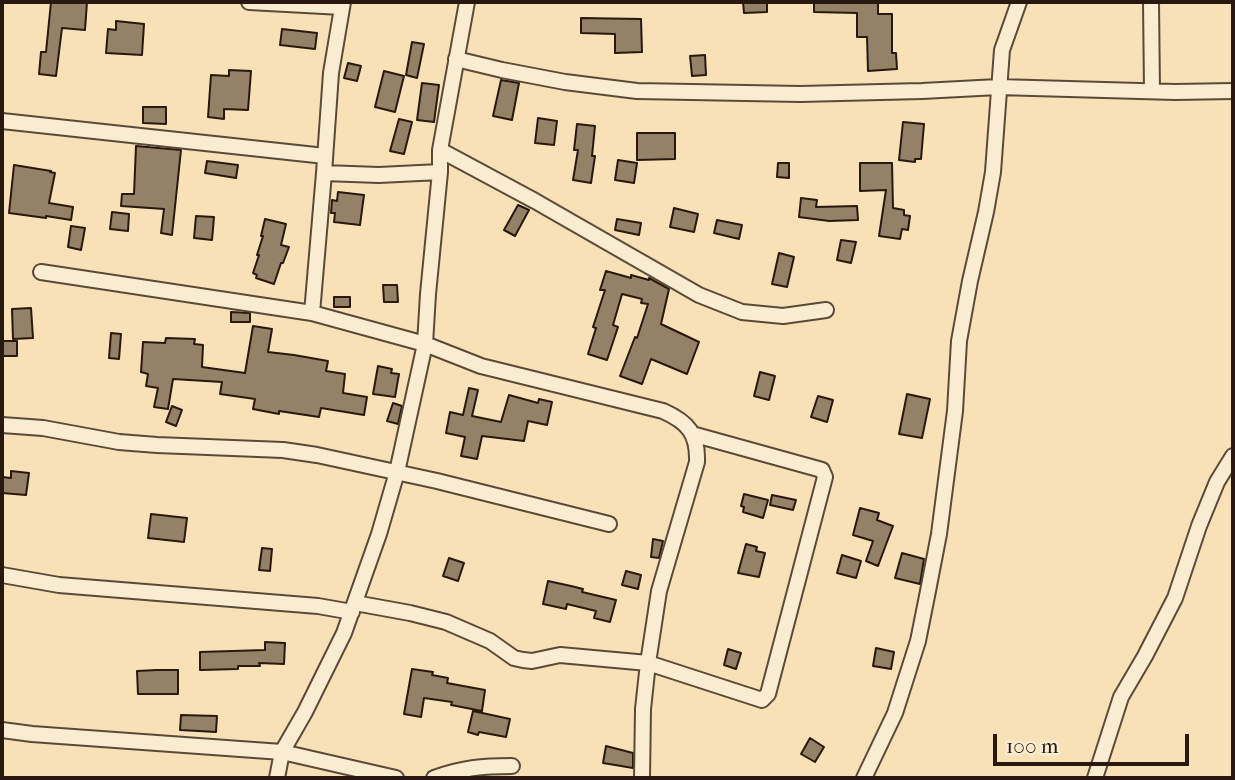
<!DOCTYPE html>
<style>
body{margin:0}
#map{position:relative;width:1235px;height:780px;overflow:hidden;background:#f8e1b7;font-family:"IM FELL French Canon",serif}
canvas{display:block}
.frame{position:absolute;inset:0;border:4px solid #28180f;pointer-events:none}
.scale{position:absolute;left:993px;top:734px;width:196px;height:32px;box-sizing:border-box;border:4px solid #28180f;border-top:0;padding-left:9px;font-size:21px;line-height:24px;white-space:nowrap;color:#28180f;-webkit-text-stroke:5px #faecd0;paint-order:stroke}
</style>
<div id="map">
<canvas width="1235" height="780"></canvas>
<div class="frame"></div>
<div class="scale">100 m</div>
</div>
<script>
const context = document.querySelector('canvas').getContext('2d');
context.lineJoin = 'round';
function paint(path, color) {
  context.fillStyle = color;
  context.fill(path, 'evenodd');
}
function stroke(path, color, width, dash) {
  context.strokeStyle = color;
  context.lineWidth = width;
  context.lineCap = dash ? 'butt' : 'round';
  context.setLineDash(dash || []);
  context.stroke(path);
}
const building = new Path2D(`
 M51 2H87L85 30 62 28 56 76 39 74 41 52H46Z
 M743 2H767V12L744 13Z
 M814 2H878V14H892V53H896L897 69 868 71 867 37H857V13L814 12Z
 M581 18 641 19 642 52 615 53V34L581 33Z
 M116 21 144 24 142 55 106 53 108 29 116 30Z
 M282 29 317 33 315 49 280 45Z
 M412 42 424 44 417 78 406 75Z
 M705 55 706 75 692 76 690 56Z
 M348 63 361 66 357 81 344 78Z
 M229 70 251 71 248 110 224 109V119L208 117 211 75 229 76Z
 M384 71 404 76 395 112 375 107Z
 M501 80 519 83 512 120 493 116Z
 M422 83 439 85 434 122 417 120Z
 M143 107H166V124L143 123Z
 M538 118 557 121 554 145 535 143Z
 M399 119 412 122 404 154 390 151Z
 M903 122 924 124 921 159H915V162L899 160Z
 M577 124 595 126 592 156H595L591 183 573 180 578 150H574Z
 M637 133H675V159L637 160Z
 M136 146 181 150 172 235 161 233 164 209 121 206 122 194H134Z
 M618 160 637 163 634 183 615 180Z
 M207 161 238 165 236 178 205 173Z
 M778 163H789V178L777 177Z
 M860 163H892L893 208 904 210V215L910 216 908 230 902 229 900 239 879 236 886 190 860 191Z
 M14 165 51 171 50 172 55 173 49 203 73 207 71 220 46 216V218L9 213Z
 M338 192 364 195 360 225 334 222 335 213H331L332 200 337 201Z
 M801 198 817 200 816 207 857 206 858 220 829 221 799 217Z
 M518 205 529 210 515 236 504 230Z
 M674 208 698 214 694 232 670 227Z
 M112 212 129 214 128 231 110 229Z
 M196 216 214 217 212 240 194 238Z
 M265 219 286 224 281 245 289 247 283 263H281L274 284 256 278 257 275 253 273 259 255H257L263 236H261Z
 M617 219 641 223 639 235 615 230Z
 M717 220 742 225 739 239 714 233Z
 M71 226 85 228 81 250 68 247Z
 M841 240 856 242 851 263 837 260Z
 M779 253 794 257 787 287 772 284Z
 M606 271 631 278V275L649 280V278L669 289 661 324 699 342 687 374 651 359 642 384 620 376 635 337 637 338 648 304 641 303 642 299 622 294 613 325 618 327 607 360 588 354 596 328 593 327 605 290H600Z
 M383 285H397L398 302H384Z
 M334 297H350V307H334Z
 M31 308 33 338 13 339 12 309Z
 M231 312 250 313V322H231Z
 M253 326 272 329 268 352 294 355 328 361 326 371 345 374 343 393 367 397 364 415 321 408 319 417 279 411V414L253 409 255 399 220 394 222 382 173 379 168 409 154 407 158 388 146 386 148 374 141 372 143 342 165 343 166 338 195 339 194 344 203 345 202 367 245 373Z
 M111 333 121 334 119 359 109 358Z
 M2 341H17V356H2Z
 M378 366 392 369 391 373 399 374 395 397 373 394Z
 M760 372 775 376 769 400 754 396Z
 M469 388 478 390 472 416 501 422 509 395 538 403 539 399 552 402 547 425 528 421 524 441 482 436 477 459 461 456 465 437 446 433 450 412 463 415Z
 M907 394 930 399 922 438 899 434Z
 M818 396 833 400 827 422 811 417Z
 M393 403 402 406 398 424 387 421Z
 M172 406 182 410 176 426 166 422Z
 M11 471 29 473 26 495 2 493V477L11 478Z
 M744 494 768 500 763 518 743 512 744 507 741 506Z
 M772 495 796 500 793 510 770 505Z
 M860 508 879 513 877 520 893 526 878 566 866 561 873 541 853 535Z
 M151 514 187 518 184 542 148 538Z
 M653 539 663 541 659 558 651 557Z
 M746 544 757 547 756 551 765 553 759 577 738 573Z
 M262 548 272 549 270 571 259 570Z
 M902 553 924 559 920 584 895 578Z
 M842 555 861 561 856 578 837 573Z
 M449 558 464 563 458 581 443 576Z
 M626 571 641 575 638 589 622 585Z
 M548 581 571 586 583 589 582 592 616 600 610 622 594 618 596 611 567 604 566 609 543 604Z
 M265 642 285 643 284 664 259 663 260 666H238V669L200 670V652L265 650Z
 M876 648 894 652 891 669 873 666Z
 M728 649 741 653 736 669 724 665Z
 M412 669 433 672 432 675 448 678 447 683 485 690 482 711 451 705 452 702 424 698 421 717 404 714Z
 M156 670H178V694H138L137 671Z
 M473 711 510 719 506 737 479 732 478 735 468 732Z
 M181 715 217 716 216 732 180 730Z
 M810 738 824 747 815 762 801 754Z
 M606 746 633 753V768L603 763Z`);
const minor = new Path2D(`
 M249 2 342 7
 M343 2 331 73 324 173 379 175 440 172
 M1151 2 1152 91
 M456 59 502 70 565 82 637 91 800 94 922 91 998 87 1175 92 1233 91
 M2 121 325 156
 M440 150 535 201 699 295 742 312 783 316 826 310
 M41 272 312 313 324 173
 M312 313 425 344 481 366 663 411C688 422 698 434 697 462L659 591 648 663 643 709 642 778
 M2 425 43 428 119 442 157 445 283 450 317 455 437 481 609 524
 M2 575 59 585 318 606 352 612
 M355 603 410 613 446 622 490 641 514 658 523 660 532 661 560 655 648 663 762 700 768 694 825 477 822 470 692 434
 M2 730 32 734 282 752 396 778
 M277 778 282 752 305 712 344 633 379 534 397 472 425 344 428 294 440 172V150L467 2
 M434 778C462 768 482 766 512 766
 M864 778 895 713 918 641 928 591 939 534 955 411 959 341 970 281 986 212 993 172 1002 50 1019 2
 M1095 778 1121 697 1145 656 1175 598 1199 526 1217 482 1233 456`);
paint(building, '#948166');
stroke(building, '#28180f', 2);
stroke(minor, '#5c4a39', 18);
stroke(minor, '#faecd0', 14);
</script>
